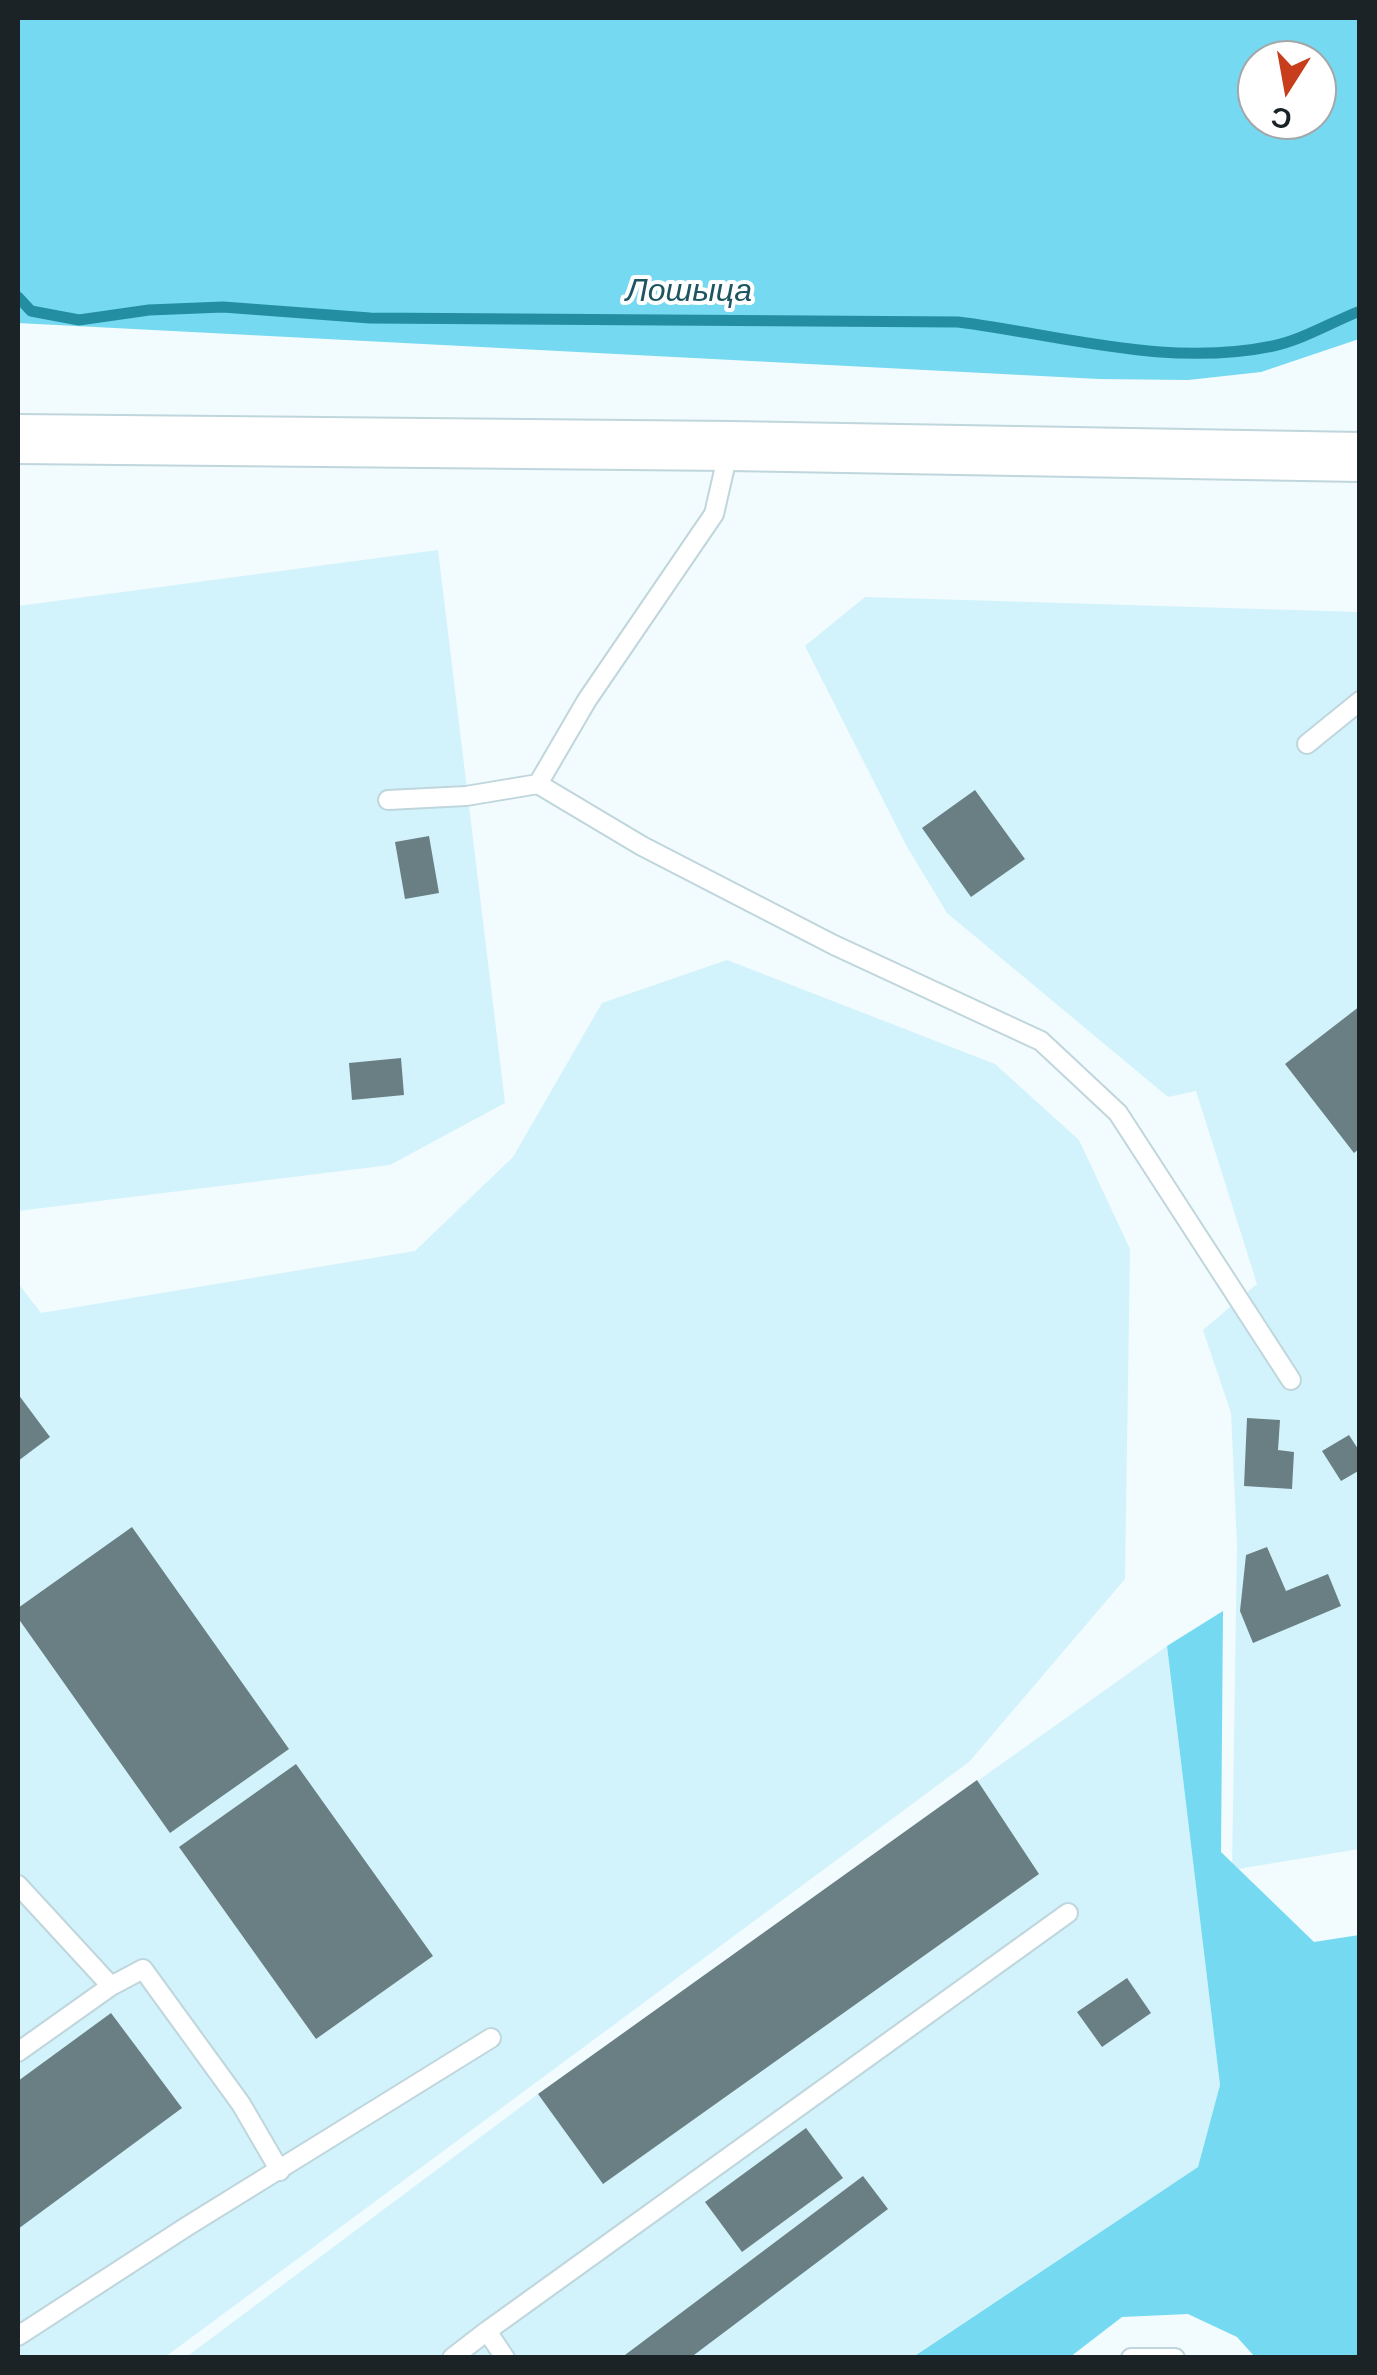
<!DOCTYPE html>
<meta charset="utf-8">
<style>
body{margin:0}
#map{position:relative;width:1377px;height:2375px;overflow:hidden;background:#f2fbfd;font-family:"DM Sans",sans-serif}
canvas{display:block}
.frame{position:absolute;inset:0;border:20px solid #1b2326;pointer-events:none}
.north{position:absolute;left:1237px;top:40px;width:100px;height:100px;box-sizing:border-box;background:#fff;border:2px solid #a4a7a8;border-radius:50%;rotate:191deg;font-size:28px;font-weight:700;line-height:40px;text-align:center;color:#1b2326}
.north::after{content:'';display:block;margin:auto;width:35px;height:45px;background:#c83e1c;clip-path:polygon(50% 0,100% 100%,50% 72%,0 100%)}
</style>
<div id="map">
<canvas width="1377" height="2375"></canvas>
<div class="frame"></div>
<div class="north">С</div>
</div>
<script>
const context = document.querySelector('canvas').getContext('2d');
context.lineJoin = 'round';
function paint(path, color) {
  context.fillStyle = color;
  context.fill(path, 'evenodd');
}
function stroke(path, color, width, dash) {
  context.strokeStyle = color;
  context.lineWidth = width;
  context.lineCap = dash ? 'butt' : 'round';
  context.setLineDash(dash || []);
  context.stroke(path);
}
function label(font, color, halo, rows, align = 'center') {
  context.font = font + ' "DM Sans",sans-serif';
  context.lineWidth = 8;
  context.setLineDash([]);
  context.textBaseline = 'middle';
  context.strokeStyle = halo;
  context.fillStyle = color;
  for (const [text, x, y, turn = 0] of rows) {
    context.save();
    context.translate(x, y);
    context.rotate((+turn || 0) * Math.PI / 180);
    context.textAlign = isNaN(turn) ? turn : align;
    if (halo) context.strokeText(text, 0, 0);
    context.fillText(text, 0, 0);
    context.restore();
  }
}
const built = new Path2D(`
 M438 550 505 1103 390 1165 18 1211V606Z
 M865 597 1359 612V1849L1232 1870 1237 1545 1231 1413 1203 1330 1257 1284 1196 1091 1168 1097 947 913 906 845 805 646Z
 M727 960 995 1064 1079 1140 1130 1249 1125 1579 969 1762 165 2357H18V1283L41 1313 415 1251 513 1157 602 1003Z
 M1167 1646 1220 2085 1198 2167 912 2357 185 2358 538 2094Z`);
const green = new Path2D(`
 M18 18H1359V339L1261 372 1188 380 1099 379 18 323ZM1257 60H1317V120H1257Z
 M1223 1611 1221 1852 1314 1942 1359 1935V2357H1255L1237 2337 1188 2314 1122 2317 1070 2357H913L1198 2167 1220 2085 1167 1646Z`);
const stream = new Path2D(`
 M18 297 31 311 79 320 149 310 223 307 370 318 958 322C1062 335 1167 368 1273 346 1302 340 1332 322 1360 311`);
const building = new Path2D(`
 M975 790 1025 859 971 897 922 828Z
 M429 836 439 893 405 899 395 842Z
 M1360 1006V1148L1354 1153 1285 1064Z
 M401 1058 404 1095 352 1100 349 1063Z
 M18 1394 50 1437 18 1461Z
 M1247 1418 1280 1420 1278 1450 1294 1452 1292 1489 1244 1486Z
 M1349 1435 1360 1452V1470L1341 1481 1322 1451Z
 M132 1527 289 1749 170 1833 18 1618V1608Z
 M1267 1547 1286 1591 1328 1574 1341 1606 1253 1643 1240 1611 1246 1555Z
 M296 1764 433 1956 316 2039 179 1847Z
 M977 1780 1039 1874 603 2184 538 2094Z
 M1127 1978 1151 2013 1102 2047 1077 2012Z
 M111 2013 182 2108 18 2229V2081Z
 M806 2128 843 2178 742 2252 705 2202Z
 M863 2176 888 2209 690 2358H621Z`);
const service = new Path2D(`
 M1307 744 1360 701
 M538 784 642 846 834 945 1041 1041 1118 1113 1291 1380
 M388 800 466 796 538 784 587 700 714 514 729 449
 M18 1885 111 1986 143 1969 241 2104 280 2171
 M18 2052 111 1986
 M18 2336 186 2227 491 2038
 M452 2358 487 2331
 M505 2358 487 2331 1068 1913
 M1131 2358H1175`);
const secondary = new Path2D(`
 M18 439 730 446 1360 457`);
const waterNames = [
 ["Лошыца",689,293]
];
paint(built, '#d3f3fc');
paint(green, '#74d9f1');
stroke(stream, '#238da1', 11);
paint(building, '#6a7f84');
stroke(service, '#bfd6dc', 22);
stroke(secondary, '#bfd6dc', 52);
stroke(service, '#fff', 18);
stroke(secondary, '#fff', 48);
label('italic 32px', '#1d5561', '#fff', waterNames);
</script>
